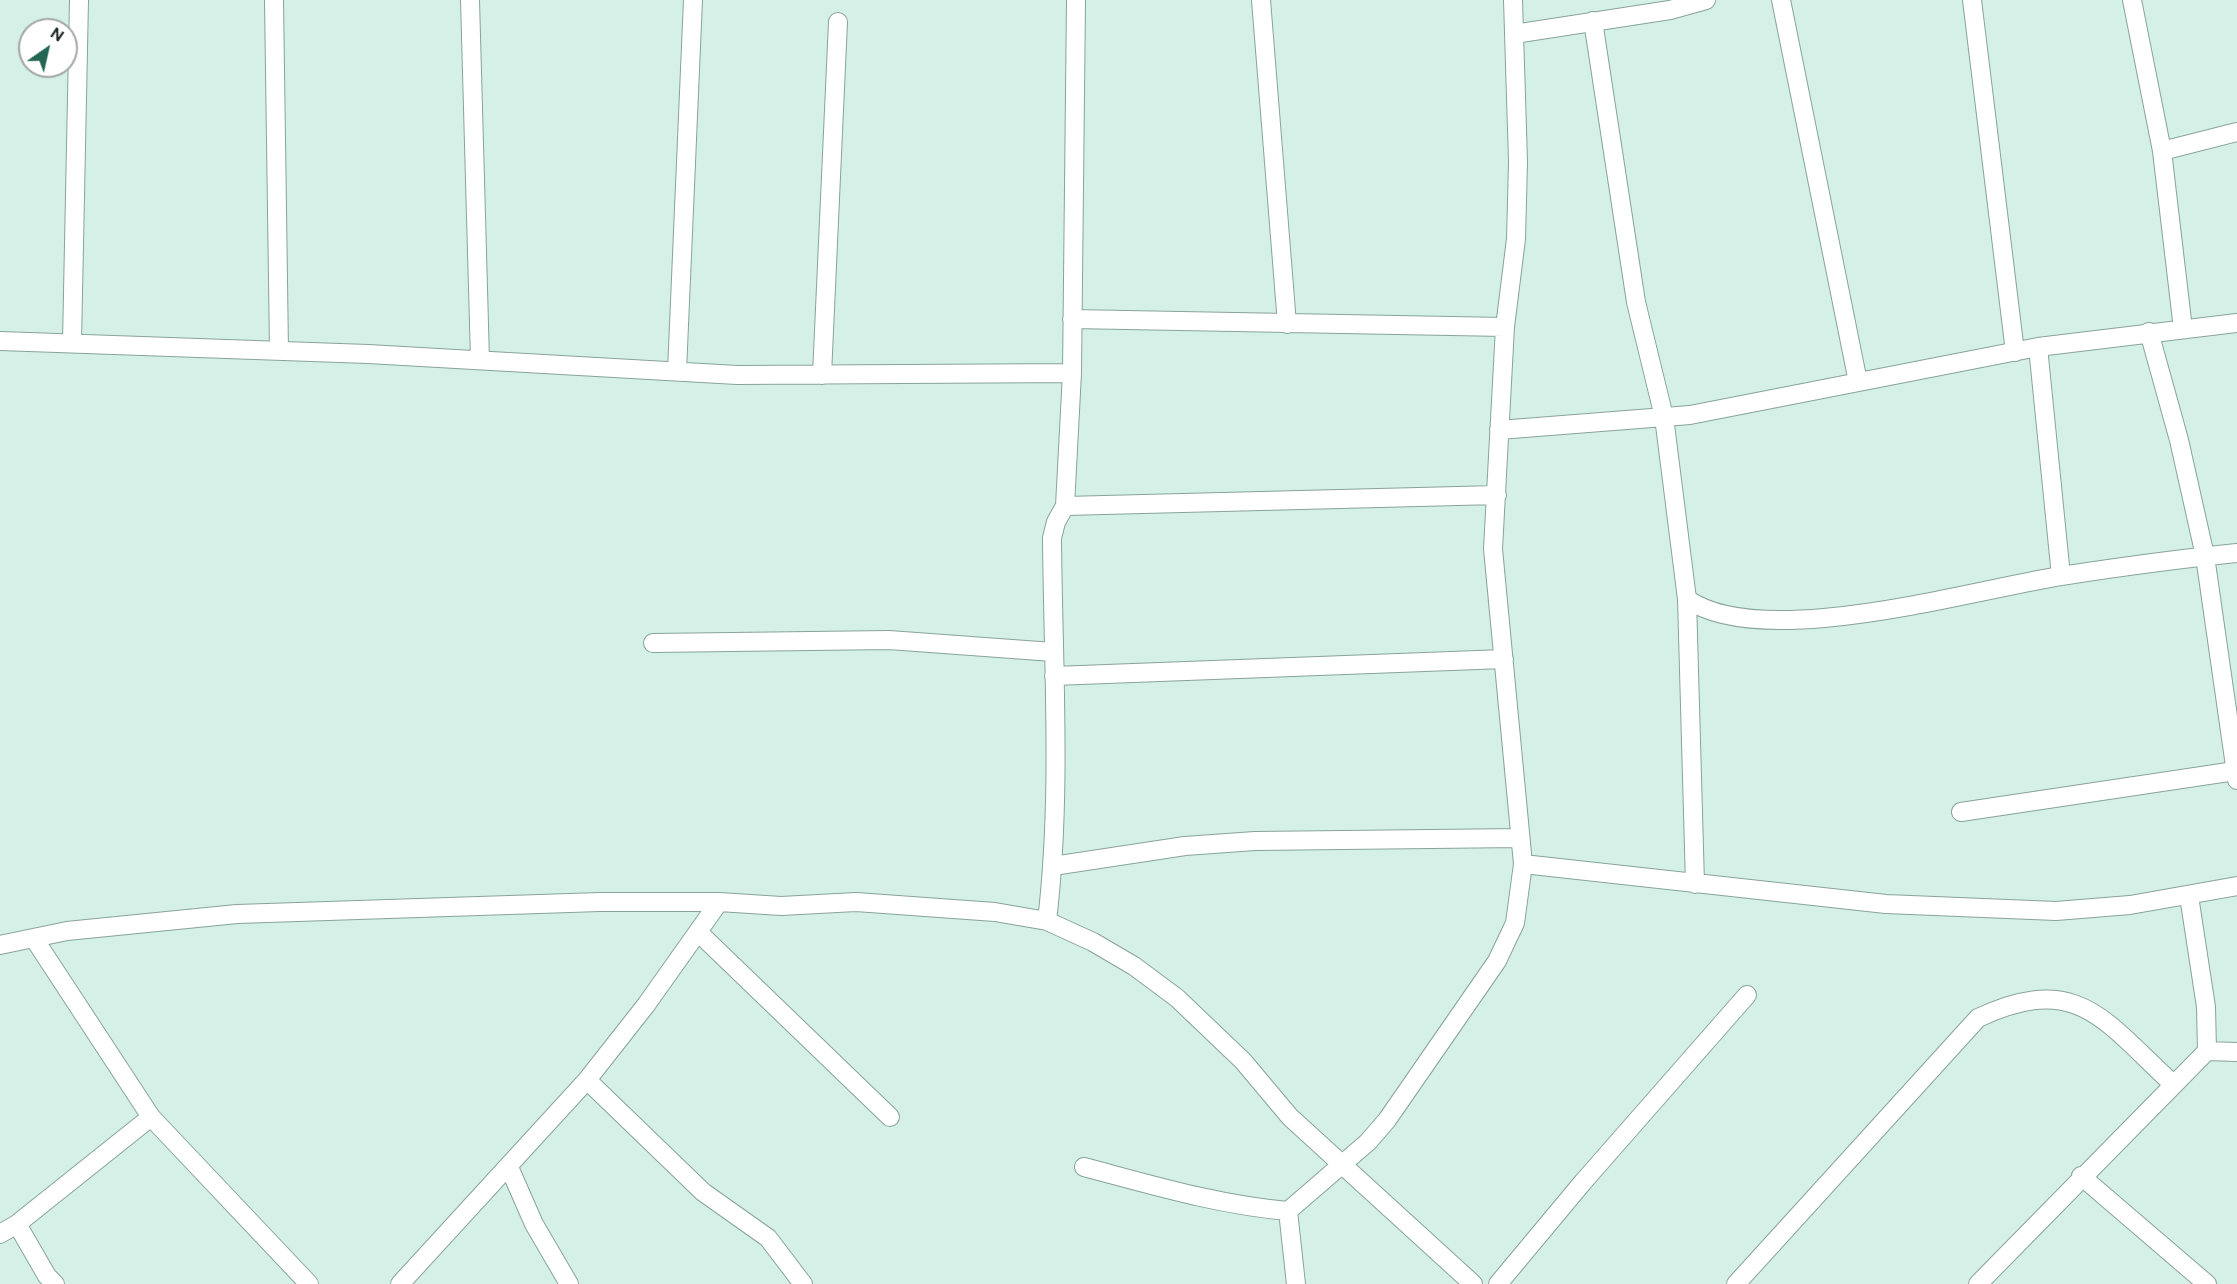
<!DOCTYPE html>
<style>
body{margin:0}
#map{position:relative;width:2237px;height:1284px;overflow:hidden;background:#d5f1e7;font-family:"DM Sans",sans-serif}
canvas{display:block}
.north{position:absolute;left:18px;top:18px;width:60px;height:60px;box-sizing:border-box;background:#fff;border:2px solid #a3a7a5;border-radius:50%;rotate:34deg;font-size:16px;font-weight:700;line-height:24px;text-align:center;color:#18231f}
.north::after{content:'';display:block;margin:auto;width:21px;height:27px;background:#246554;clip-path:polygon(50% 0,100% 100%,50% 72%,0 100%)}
</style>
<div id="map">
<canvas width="2237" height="1284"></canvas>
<div class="north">N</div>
</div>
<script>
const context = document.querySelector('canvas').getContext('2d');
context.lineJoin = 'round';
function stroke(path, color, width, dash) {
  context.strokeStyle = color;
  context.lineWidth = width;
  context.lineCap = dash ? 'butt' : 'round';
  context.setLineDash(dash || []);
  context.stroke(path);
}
const minor = new Path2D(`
 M274 0 279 350
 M470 0 480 360
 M1261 0 1287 324
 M1781 0 1858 382
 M1972 0 2015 352
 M2132 0 2162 151 2183 329
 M1593 21 1636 302 1664 417 1687 599 1695 884
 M1514 34 1670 10 1706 0
 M2162 151 2237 132
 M1072 319 1505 327
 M2149 332 2179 440 2205 556 2237 780
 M0 341 368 354 737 375 1072 373
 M72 342 79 0
 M2038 347 2061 576
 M677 371 693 0
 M822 375 838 22
 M1499 430 1690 415 2038 347 2237 323
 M1065 506 1497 495
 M1687 599C1762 652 1972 590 2061 576 2120 567 2178 559 2237 553
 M653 643 889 640 1053 652
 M1054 676 1504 659
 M1961 812 2235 771
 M1523 864 1886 904 2056 911 2130 905 2237 886
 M1053 866 1185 846 1255 841 1519 838
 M1047 921C1062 794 1053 666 1052 538L1056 522 1065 506 1072 373 1076 0
 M698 932 890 1117
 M35 940 151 1117 309 1284
 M0 945 67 931 237 914 600 902H719L781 906 856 902 995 912 1047 921 1093 942 1134 966 1177 998 1243 1061 1290 1117 1473 1284
 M2207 1051 2237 1052
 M587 1080 703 1192 768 1238 803 1284
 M509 1167 534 1224 569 1284
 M1084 1167C1152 1185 1218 1205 1288 1211
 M2081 1176 2207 1284
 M17 1224 47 1276 55 1284
 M0 1234 17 1224 151 1117
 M400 1284 587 1080 646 1005 719 902
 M1296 1284 1288 1211 1368 1142 1387 1120 1497 961 1515 923 1523 864 1493 549 1505 327 1516 239 1518 162 1513 0
 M1498 1284 1583 1182 1747 995
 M1736 1284 1978 1018C2078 971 2104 1021 2173 1084
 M1978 1284 2207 1051 2206 1007 2189 896`);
stroke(minor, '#88a399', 20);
stroke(minor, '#fff', 18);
</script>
